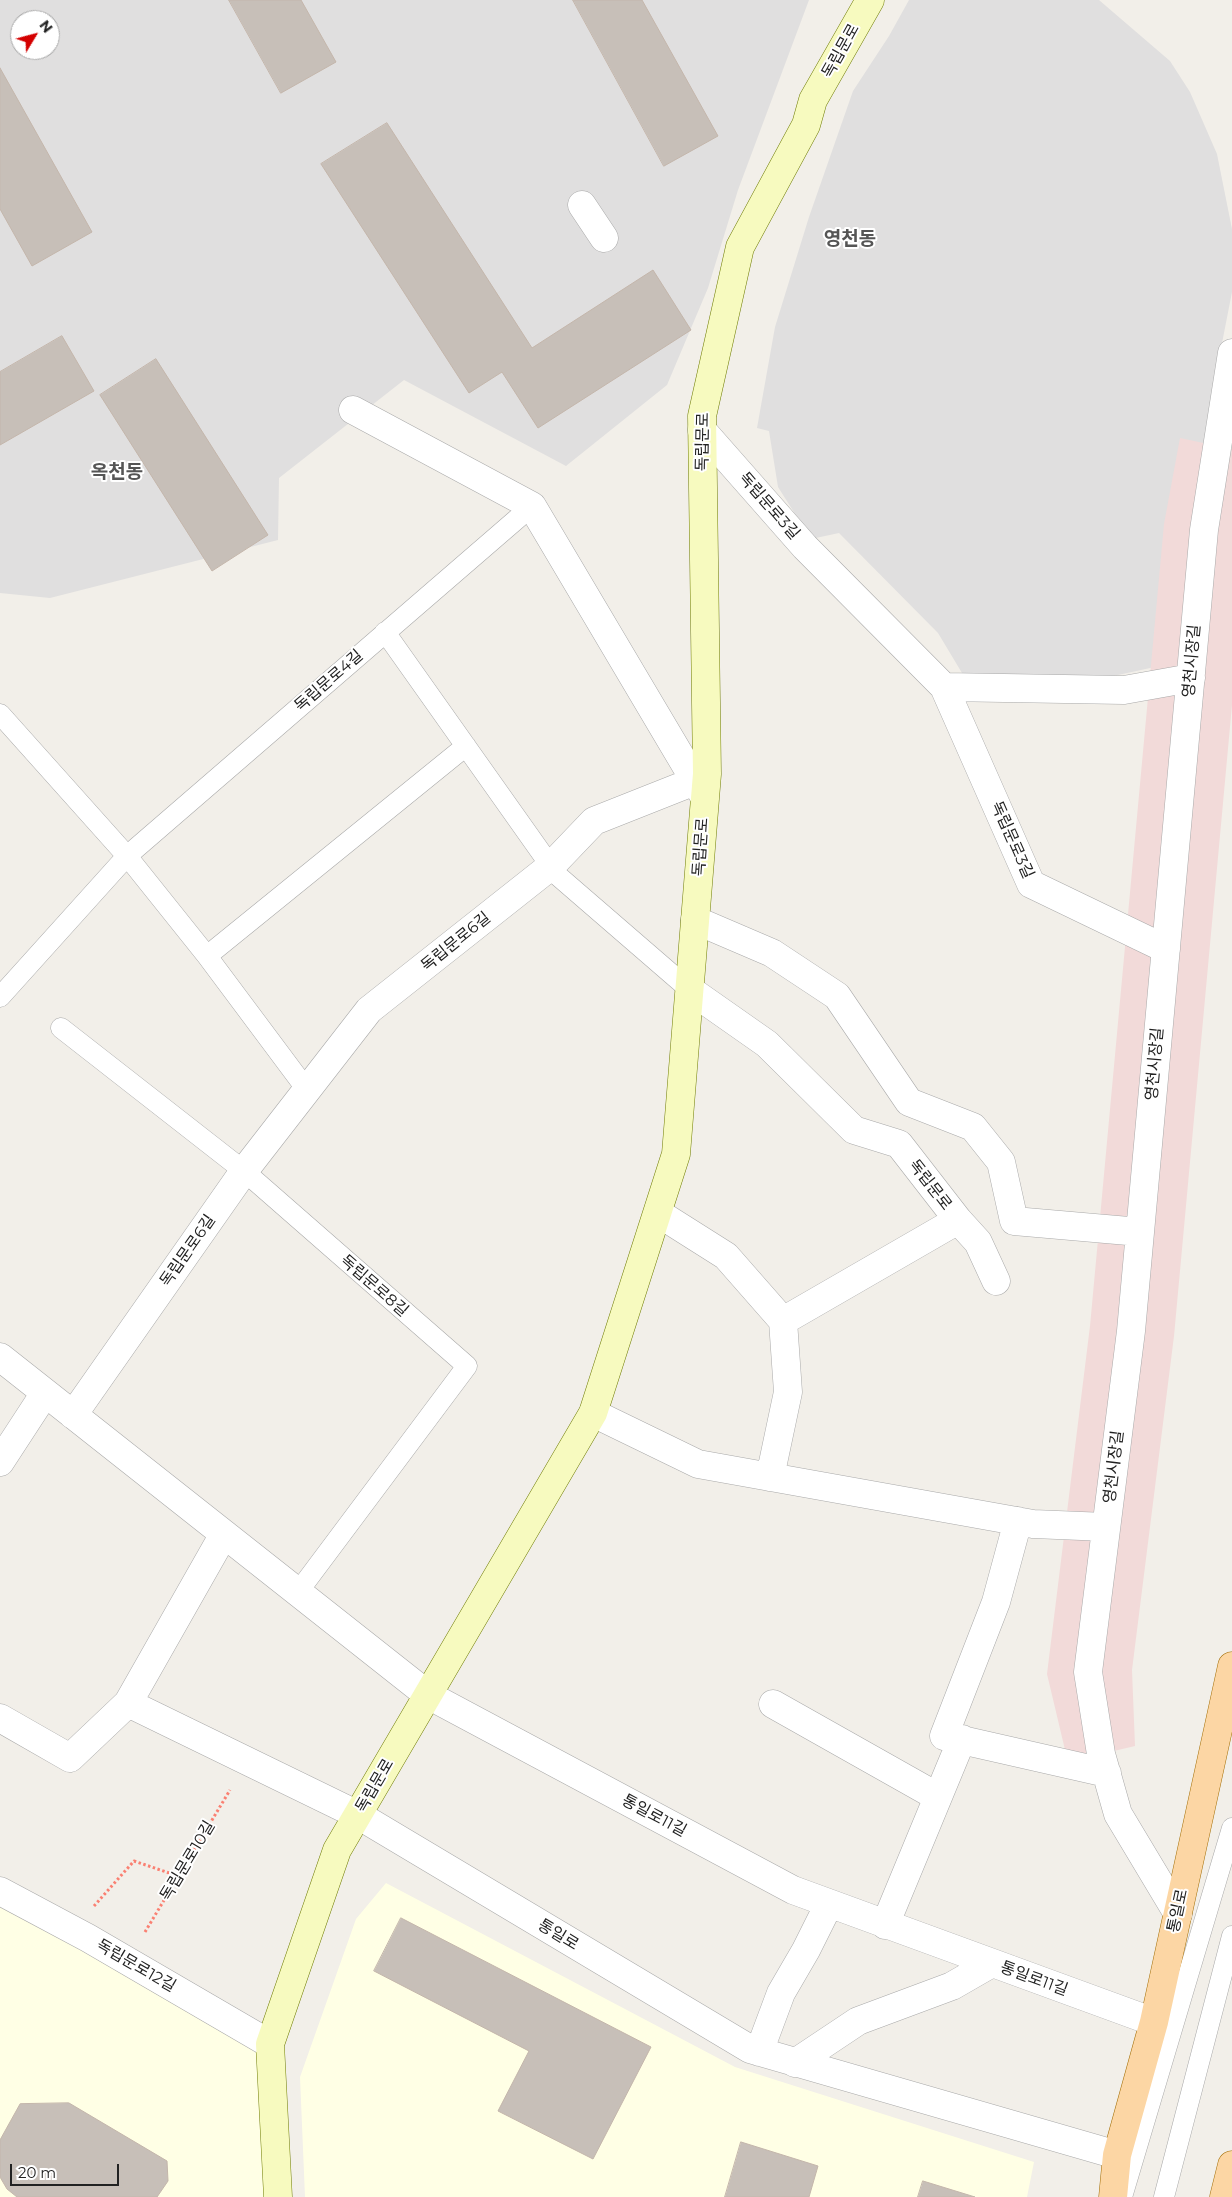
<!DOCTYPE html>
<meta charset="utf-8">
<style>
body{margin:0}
#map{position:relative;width:1232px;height:2197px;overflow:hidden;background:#f2efe9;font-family:Montserrat,sans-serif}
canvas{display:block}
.north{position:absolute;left:10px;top:10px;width:50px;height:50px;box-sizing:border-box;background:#fff;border:1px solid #a7a7a7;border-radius:50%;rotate:53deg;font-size:14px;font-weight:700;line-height:20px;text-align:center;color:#222}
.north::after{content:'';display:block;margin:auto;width:18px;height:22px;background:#d40000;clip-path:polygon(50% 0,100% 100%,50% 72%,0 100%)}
.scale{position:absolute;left:10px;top:2164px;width:109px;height:22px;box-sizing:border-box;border:2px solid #222;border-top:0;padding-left:6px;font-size:15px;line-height:18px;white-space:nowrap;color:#222;-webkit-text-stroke:4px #fff;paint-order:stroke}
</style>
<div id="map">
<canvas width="1232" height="2197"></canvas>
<div class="north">N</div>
<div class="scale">20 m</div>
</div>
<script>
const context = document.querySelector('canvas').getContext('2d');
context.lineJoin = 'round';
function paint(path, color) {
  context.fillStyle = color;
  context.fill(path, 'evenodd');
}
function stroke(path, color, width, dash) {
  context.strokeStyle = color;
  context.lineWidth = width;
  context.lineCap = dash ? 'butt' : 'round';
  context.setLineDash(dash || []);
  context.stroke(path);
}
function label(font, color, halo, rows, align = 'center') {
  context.font = font + ' Montserrat,"Noto Sans KR",sans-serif';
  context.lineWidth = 4;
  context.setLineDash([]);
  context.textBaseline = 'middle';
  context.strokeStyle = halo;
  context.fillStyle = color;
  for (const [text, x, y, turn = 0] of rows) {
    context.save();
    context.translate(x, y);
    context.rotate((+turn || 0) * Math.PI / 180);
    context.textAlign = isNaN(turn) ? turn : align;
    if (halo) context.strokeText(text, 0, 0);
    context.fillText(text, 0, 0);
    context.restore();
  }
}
const residential = new Path2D(`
 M0 0H809L738 190 708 288 667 385 566 466 404 380 279 478 278 540 50 598 0 593ZM20 20H50V50H20Z
 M909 0H1099L1170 61 1190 92 1217 154 1232 229V292L1214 384 1188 543 1164 665 1095 680 962 673 938 633 839 533 811 539 778 487 769 431 757 428 775 327 809 217 853 91 889 36Z`);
const commercial = new Path2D(`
 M1180 438 1232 449V705L1174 1336 1132 1670 1135 1746 1101 1754H1066L1047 1674 1090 1326 1164 524Z`);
const education = new Path2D(`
 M386 1883 735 2067 1034 2162 1027 2197H305L300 2077 356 1919Z
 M0 1897 270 2044 277 2197H0Z`);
const building = new Path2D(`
 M229 0H301L336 62 281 93Z
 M573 0H642L718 136 664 166Z
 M0 68 92 232 32 266 0 209Z
 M387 123 532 348 653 270 691 330 538 428 502 372 469 393 321 164Z
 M62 336 94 391 0 445V372Z
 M156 359 268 535 212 571 100 395Z
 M401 1918 651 2047 593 2159 498 2111 529 2051 374 1971Z
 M69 2103 167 2161 168 2181 157 2197H17L7 2189 0 2177V2140L20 2104Z
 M741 2142 818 2166 809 2197H725Z
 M923 2181 975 2197H918Z`);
const path = new Path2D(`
 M94 1906 134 1861 178 1876
 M145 1932 230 1790`);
const lane = new Path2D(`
 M385 632 557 875 690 990
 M0 714 127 856 207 956 307 1090
 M207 956 466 746
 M0 997 127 856 532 506
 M61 1028 244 1171 467 1366 298 1592
 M1122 2197 1232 1828
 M1164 2197 1232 1936`);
const street = new Path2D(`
 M582 205 604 238
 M353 410 532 506 704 796
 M702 430 805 547 944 687 1031 884 1166 949
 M944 687 1124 690 1191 678
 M695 920 772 953 837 996 909 1102 973 1127 1001 1162 1014 1221 1140 1232
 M690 990 767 1044 854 1130 899 1144 958 1220
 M658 1213 726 1256 783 1321 788 1392 770 1477
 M783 1321 958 1220 978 1242 996 1281
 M0 1357 428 1695 793 1890 1154 2022
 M593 1413 698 1464 1033 1524 1106 1527
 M73 1415 244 1171 369 1010 551 866 594 821 695 781
 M0 1462 45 1393
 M1018 1521 996 1602 944 1736 1107 1773
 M128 1703 358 1815 750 2049 1117 2155
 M773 1704 938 1797
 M0 1718 70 1758 128 1703 224 1534
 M0 1891 88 1938 270 2044
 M1178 1914 1118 1814 1101 1754 1088 1672 1131 1331 1204 530 1232 353
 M885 1925 962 1739
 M759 2052 781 1993 806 1950 829 1904
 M795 2063 858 2021 952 1986 992 1963`);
const secondary = new Path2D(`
 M278 2197 270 2044 337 1850 593 1413 676 1154 707 774 702 416 740 247 806 125 813 100 870 0`);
const primary = new Path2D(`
 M1113 2197 1117 2155 1154 2022 1232 1666
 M1224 2197 1232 2165`);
const streetNames = [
 ["독립문로",841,51,-61],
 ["독립문로",703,442,-89],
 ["독립문로3길",769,506,49],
 ["영천시장길",1192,661,-85],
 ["독립문로4길",329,681,-41],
 ["독립문로3길",1012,840,66],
 ["독립문로",701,847,-86],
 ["독립문로6길",456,942,-39],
 ["영천시장길",1155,1064,-85],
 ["독립문로",930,1185,52],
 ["독립문로6길",188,1251,-55],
 ["독립문로8길",374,1286,41],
 ["영천시장길",1114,1467,-83],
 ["독립문로",375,1786,-60],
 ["통일로11길",654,1816,28],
 ["독립문로10길",188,1861,-59],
 ["통일로",1178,1911,-78],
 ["통일로",558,1935,31],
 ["독립문로12길",136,1966,30],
 ["통일로11길",1034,1979,20]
];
const quarterNames = [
 ["영천동",850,239],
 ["옥천동",117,472]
];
paint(residential, '#e0dfdf');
paint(commercial, '#f2dad9');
paint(education, '#ffffe5');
paint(building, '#c7bfb8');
stroke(building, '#c4b6ab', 1);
stroke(lane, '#a9a9a9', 21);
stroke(street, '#a9a9a9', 29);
stroke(secondary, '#707d05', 29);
stroke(primary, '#a06b00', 29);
stroke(path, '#fa8072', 3, [2.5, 2.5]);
stroke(lane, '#fff', 20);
stroke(street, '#fff', 28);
stroke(secondary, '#f7fabf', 28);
stroke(primary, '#fcd6a4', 28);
label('16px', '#222', '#fff', streetNames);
label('bold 19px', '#555', '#fff', quarterNames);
</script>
